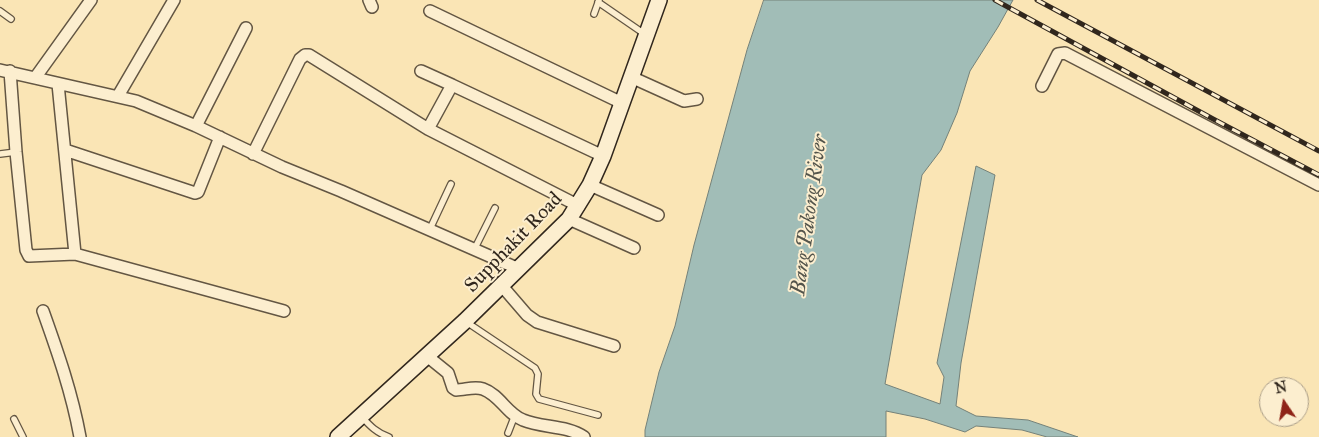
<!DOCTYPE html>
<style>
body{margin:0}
#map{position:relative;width:1319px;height:437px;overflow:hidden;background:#fae5b5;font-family:"IM FELL Great Primer",serif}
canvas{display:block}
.north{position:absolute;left:1259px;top:377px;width:50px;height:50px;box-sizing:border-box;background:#fceecf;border:1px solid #ab9e88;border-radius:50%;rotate:348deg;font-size:14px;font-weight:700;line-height:20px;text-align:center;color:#31271d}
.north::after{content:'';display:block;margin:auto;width:18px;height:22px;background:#8f2418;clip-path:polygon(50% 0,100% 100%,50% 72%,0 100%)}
</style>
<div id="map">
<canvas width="1319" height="437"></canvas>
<div class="north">N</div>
</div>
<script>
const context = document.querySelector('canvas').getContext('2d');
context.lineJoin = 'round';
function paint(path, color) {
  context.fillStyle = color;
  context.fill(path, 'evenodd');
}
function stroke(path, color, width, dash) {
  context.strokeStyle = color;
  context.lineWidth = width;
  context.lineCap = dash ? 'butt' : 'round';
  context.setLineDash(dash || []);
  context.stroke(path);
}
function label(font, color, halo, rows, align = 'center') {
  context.font = font + ' "IM FELL Great Primer",serif';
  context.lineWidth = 4;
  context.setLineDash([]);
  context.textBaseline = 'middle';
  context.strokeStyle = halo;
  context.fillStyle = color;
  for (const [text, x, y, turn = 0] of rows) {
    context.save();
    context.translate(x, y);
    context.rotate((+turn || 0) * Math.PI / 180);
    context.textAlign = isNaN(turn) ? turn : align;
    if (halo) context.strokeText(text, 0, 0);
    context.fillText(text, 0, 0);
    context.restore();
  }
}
const water = new Path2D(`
 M764 0H1013L998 27 970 71 957 113 941 150 922 175 885 384 940 404 944 377 937 363 976 166 995 175 961 363 956 406 976 416 1028 420 1078 437H1047L1022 430 976 426 965 432 925 419 886 411V437H645V430L659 372 675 326 694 245 747 50Z`);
const service = new Path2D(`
 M598 2 646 35
 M0 11 11 19
 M594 14 599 0
 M0 154 16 152
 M429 231 451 184
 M474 250 495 208
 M465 321 535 368 538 374 536 394 539 399 598 415
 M362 417C370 426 377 433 389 437
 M14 419 23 437
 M508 433 515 415`);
const minor = new Path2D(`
 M369 0 372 7
 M430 11 622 103
 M0 70 136 101 196 126 282 167 341 191 519 269
 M10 71 16 152 26 250 29 256 75 254 284 311
 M421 71 452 85 428 129
 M631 77 684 101 697 99
 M35 78 91 0
 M58 84 75 254
 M452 85 603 156
 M1042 86 1058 54 1065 53 1319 185
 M118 96 174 0
 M196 126 246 28
 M65 150 195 193 198 192 220 137
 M253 154 300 59 305 55H309L428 129 579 206
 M590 185 658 215
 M569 219 634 248
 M502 286 527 315 537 322 614 346
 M43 311C58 353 72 393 80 437
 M427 356 448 373 453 388 456 390C465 390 474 386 483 389 500 395 507 414 523 420 542 428 567 425 584 437`);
const secondary = new Path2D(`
 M338 437 465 321 569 219 590 185 603 156 659 0`);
const rail = new Path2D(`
 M995 0 1215 120 1319 175
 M1037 0 1319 151`);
const streetNames = [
 ["Supphakit Road",514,243,-46]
];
const waterNames = [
 ["Bang Pakong River",810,215,-82]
];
paint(water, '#a1bdb7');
stroke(water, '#748179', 1);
stroke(service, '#635643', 8);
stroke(minor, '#635643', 14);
stroke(secondary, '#31271d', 18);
stroke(service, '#fceecf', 5.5);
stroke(minor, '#fceecf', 11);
stroke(secondary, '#fceecf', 15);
stroke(rail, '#31271d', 5);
stroke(rail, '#fceecf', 3, [9]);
label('20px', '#31271d', '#fceecf', streetNames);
label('italic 21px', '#53544b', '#fceecf', waterNames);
</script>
